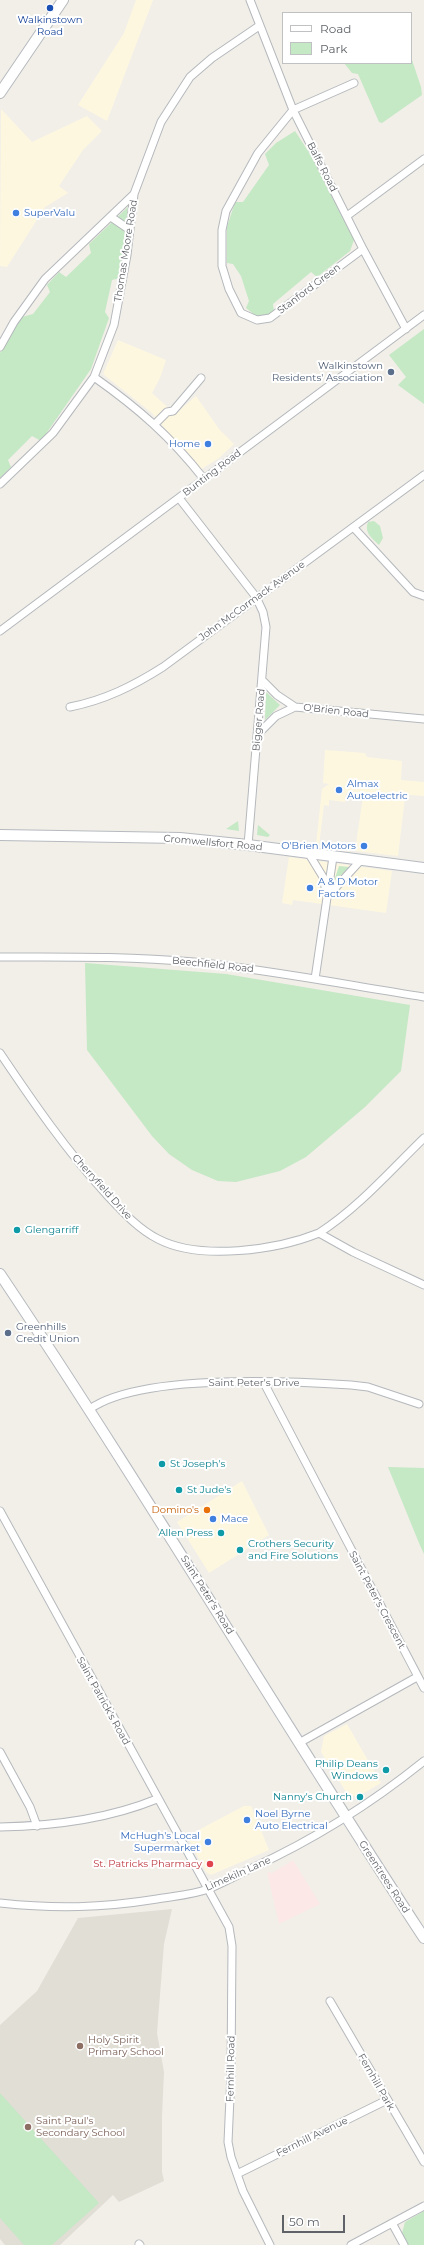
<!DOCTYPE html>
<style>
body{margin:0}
#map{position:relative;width:424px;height:2245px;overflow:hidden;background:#f1efe8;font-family:Montserrat,sans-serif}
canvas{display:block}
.legend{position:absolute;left:282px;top:12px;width:130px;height:52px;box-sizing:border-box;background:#fff;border:1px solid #bfc1c3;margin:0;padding:5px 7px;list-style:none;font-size:12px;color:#5f6368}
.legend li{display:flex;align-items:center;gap:8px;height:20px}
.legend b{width:20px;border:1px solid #bfc1c3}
.scale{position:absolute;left:282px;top:2215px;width:63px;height:18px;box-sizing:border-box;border:2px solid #5f6368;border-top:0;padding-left:5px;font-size:12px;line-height:14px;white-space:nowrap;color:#5f6368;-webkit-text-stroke:3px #fff;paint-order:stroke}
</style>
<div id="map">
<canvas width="424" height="2245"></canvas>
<ul class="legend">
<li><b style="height:5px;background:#fff"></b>Road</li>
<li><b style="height:11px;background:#c5e8c5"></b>Park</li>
</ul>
<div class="scale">50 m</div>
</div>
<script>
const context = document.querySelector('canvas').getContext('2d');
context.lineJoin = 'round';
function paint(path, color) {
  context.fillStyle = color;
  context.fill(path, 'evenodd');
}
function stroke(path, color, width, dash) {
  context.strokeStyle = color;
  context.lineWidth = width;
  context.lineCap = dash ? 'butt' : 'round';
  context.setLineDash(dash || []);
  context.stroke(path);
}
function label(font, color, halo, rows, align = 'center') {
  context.font = font + ' Montserrat,sans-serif';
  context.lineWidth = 4;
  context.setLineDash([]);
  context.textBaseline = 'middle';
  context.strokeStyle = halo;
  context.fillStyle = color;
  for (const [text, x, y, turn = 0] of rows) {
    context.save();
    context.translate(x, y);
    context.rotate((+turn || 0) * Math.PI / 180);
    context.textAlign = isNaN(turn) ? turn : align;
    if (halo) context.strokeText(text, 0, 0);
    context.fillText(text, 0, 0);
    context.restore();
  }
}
const commercial = new Path2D(`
 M136 0H153L107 121 78 105 124 33Z
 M1 109 32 142 87 116 102 131 83 150 59 186 68 193 45 207 7 267 0 266Z
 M118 340 166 360 160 378 152 393 175 414 196 396 219 429 234 444 219 458 200 470 152 413 103 374Z
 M325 750 365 753 367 757 402 761 401 780 424 782V796L410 795 405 798 398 856 355 851 363 796 346 793 345 802 329 800V806L324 805 319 846 316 845 322 789 329 784 323 783Z
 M289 857 392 871 386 913 293 900 292 905 282 903Z
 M242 1481 269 1535 209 1573 177 1522Z
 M347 1724 381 1783 359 1796H351L346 1792 321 1752 324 1736Z
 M244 1806H251L269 1850 211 1875 206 1872 187 1836Z`);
const education = new Path2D(`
 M172 1909 164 1944 157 2033 164 2072 162 2116V2172L164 2181 119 2202 113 2195 60 2245H5L0 2239V2025L37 1991 78 1918Z`);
const medical = new Path2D(`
 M293 1860 320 1904 279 1924 267 1872 272 1873Z`);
const green = new Path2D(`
 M411 57 421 87 422 95 382 123 379 122 358 74 352 73 344 63H411Z
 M295 131 310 154 354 240 350 251 317 277 311 272 273 304 274 312 270 315 256 316 246 308 249 301 241 276 233 264 227 263V227L235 202H243L269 165 265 154 276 143Z
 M128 207 120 278 112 280 105 312 109 318 91 369 41 441 32 436 8 460 11 467 0 478V353L22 317 33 314 50 292 47 285 59 272 66 277 91 253 89 244Z
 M424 329V404L398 385 406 377 389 355Z
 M374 521 380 526 383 538 379 545C372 538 364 533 368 522Z
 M266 692 280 705 265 720Z
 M238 821 239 831 226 829Z
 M258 825 270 835 268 837 257 835Z
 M339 866 350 867 334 881Z
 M85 963 226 974 410 1005 401 1071 365 1107 306 1157 280 1171 236 1182 218 1181 192 1170 169 1154 152 1136 87 1050Z
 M388 1467 424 1468V1554L419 1543Z
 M0 2093 99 2203 52 2245H24L0 2218Z
 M424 2211V2245H408L402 2233 405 2222Z`);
const minor = new Path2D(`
 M250 0 293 110 363 249 406 329
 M354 83 293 110 258 153 226 211 222 230V266L229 289 241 313 257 320 270 318 363 249
 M347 216 424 159
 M111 217 130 230
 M0 347 14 322 45 279 134 194
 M94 377C139 409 170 436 204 479
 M155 424 167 412 173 411 201 378
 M0 484 53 433 94 377 114 325 127 255 134 194 161 122 190 77 212 58 259 26
 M179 498 256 597 263 612 266 627 248 845
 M354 528 413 592 424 596
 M0 631 424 315
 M262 680 277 695 295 707
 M70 707C105 700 133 686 163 667L424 475
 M258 734 276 716 295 707 424 719
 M309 854 323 877 326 892
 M328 896 361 860
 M0 957C64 957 129 956 194 962 271 970 347 985 424 997
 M315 979 333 857
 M0 1053C33 1102 66 1150 106 1194 122 1211 138 1229 158 1239 200 1261 277 1250 319 1233L353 1252 424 1285
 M319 1233C358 1208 391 1170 424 1138
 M264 1383 424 1688
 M90 1409C140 1374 288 1381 351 1385L368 1387 419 1404
 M0 1511 229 1927 232 1946 231 2075 228 2142 231 2157 243 2191 270 2245
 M299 1743 417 1677
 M0 1752 30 1807 37 1826
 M0 1827C53 1826 108 1819 157 1799
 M0 1903C56 1909 101 1908 157 1899 174 1896 192 1895 208 1889 223 1883 237 1875 252 1868 313 1840 372 1803 424 1761
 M330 2001 424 2162
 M237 2174 387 2100
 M392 2223 404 2245
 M139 2244 140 2245
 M351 2245 424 2206`);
const secondary = new Path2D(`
 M0 93 63 0
 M0 835 180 838 248 845 424 868
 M0 1274C146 1492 280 1718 424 1938`);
const markers = [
 [50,8,4,"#1a4fb4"],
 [16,213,4,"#3f7fe0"],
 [391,372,4,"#5c6f8a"],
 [208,444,4,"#3f7fe0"],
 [339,790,4,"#3f7fe0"],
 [364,846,4,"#3f7fe0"],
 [310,888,4,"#3f7fe0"],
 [17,1230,4,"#0f9aa8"],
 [8,1333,4,"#5c6f8a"],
 [162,1464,4,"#0f9aa8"],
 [179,1490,4,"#0f9aa8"],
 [207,1510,4,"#e8710a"],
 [213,1519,4,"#3f7fe0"],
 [221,1533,4,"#0f9aa8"],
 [240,1550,4,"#0f9aa8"],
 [386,1770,4,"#0f9aa8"],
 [360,1797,4,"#0f9aa8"],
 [247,1820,4,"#3f7fe0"],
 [208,1842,4,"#3f7fe0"],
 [210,1864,4,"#e0444e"],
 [80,2046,4,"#8d6e63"],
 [28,2127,4,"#8d6e63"]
];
const transitNames = [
 ["Walkinstown",50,20],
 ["Road",50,32]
];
const streetNames = [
 ["Balfe Road",322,167,63],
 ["Thomas Moore Road",126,251,-81],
 ["Stanford Green",309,289,-37],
 ["Bunting Road",212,473,-37],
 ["John McCormack Avenue",252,601,-36],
 ["O'Brien Road",336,711,6],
 ["Bigger Road",259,720,-85],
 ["Cromwellsfort Road",213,843,5],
 ["Beechfield Road",213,965,6],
 ["Cherryfield Drive",102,1187,48],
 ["Saint Peter's Drive",254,1383],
 ["Saint Peter's Road",207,1595,58],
 ["Saint Peter's Crescent",377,1600,62],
 ["Saint Patrick's Road",103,1701,61],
 ["Limekiln Lane",238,1874,-24],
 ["Greentrees Road",384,1877,57],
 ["Fernhill Road",231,2069,-89],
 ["Fernhill Park",376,2082,60],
 ["Fernhill Avenue",312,2137,-26]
];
const shopNames = [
 ["SuperValu",24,213],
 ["Home",200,444,"right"],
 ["Almax",347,784],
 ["Autoelectric",347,796],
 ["O'Brien Motors",356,846,"right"],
 ["A & D Motor",318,882],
 ["Factors",318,894],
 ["Mace",221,1519],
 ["Noel Byrne",255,1814],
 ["Auto Electrical",255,1826],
 ["McHugh's Local",200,1836,"right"],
 ["Supermarket",200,1848,"right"]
];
const serviceNames = [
 ["Walkinstown",383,366],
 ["Residents' Association",383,378],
 ["Greenhills",16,1327,"left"],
 ["Credit Union",16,1339,"left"]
];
const cultureNames = [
 ["Glengarriff",25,1230],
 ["St Joseph's",170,1464],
 ["St Jude's",187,1490],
 ["Allen Press",213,1533,"right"],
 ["Crothers Security",248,1544],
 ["and Fire Solutions",248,1556],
 ["Philip Deans",378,1764,"right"],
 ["Windows",378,1776,"right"],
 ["Nanny's Church",352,1797,"right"]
];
const foodNames = [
 ["Domino's",199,1510]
];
const healthNames = [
 ["St. Patricks Pharmacy",202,1864]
];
const educationNames = [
 ["Holy Spirit",88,2040],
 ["Primary School",88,2052],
 ["Saint Paul's",36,2121],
 ["Secondary School",36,2133]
];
paint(commercial, '#fef7e0');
paint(education, '#e1ded6');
paint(medical, '#fce8e6');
paint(green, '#c5e8c5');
stroke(minor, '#b5b8bc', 9);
stroke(secondary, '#b6babf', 12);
stroke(minor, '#fff', 7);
stroke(secondary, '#fff', 10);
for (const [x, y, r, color] of markers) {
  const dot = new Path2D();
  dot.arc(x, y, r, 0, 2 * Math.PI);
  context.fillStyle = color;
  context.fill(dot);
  stroke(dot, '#fff', 1.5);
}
label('10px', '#164399', '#fff', transitNames);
label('10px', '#5f6368', '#fff', streetNames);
label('10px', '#366cbe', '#fff', shopNames, 'left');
label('10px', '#4e5e75', '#fff', serviceNames, 'right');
label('10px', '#0d838f', '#fff', cultureNames, 'left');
label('10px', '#c56008', '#fff', foodNames, 'right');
label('10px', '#be3a42', '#fff', healthNames, 'right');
label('10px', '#785e54', '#fff', educationNames, 'left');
</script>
